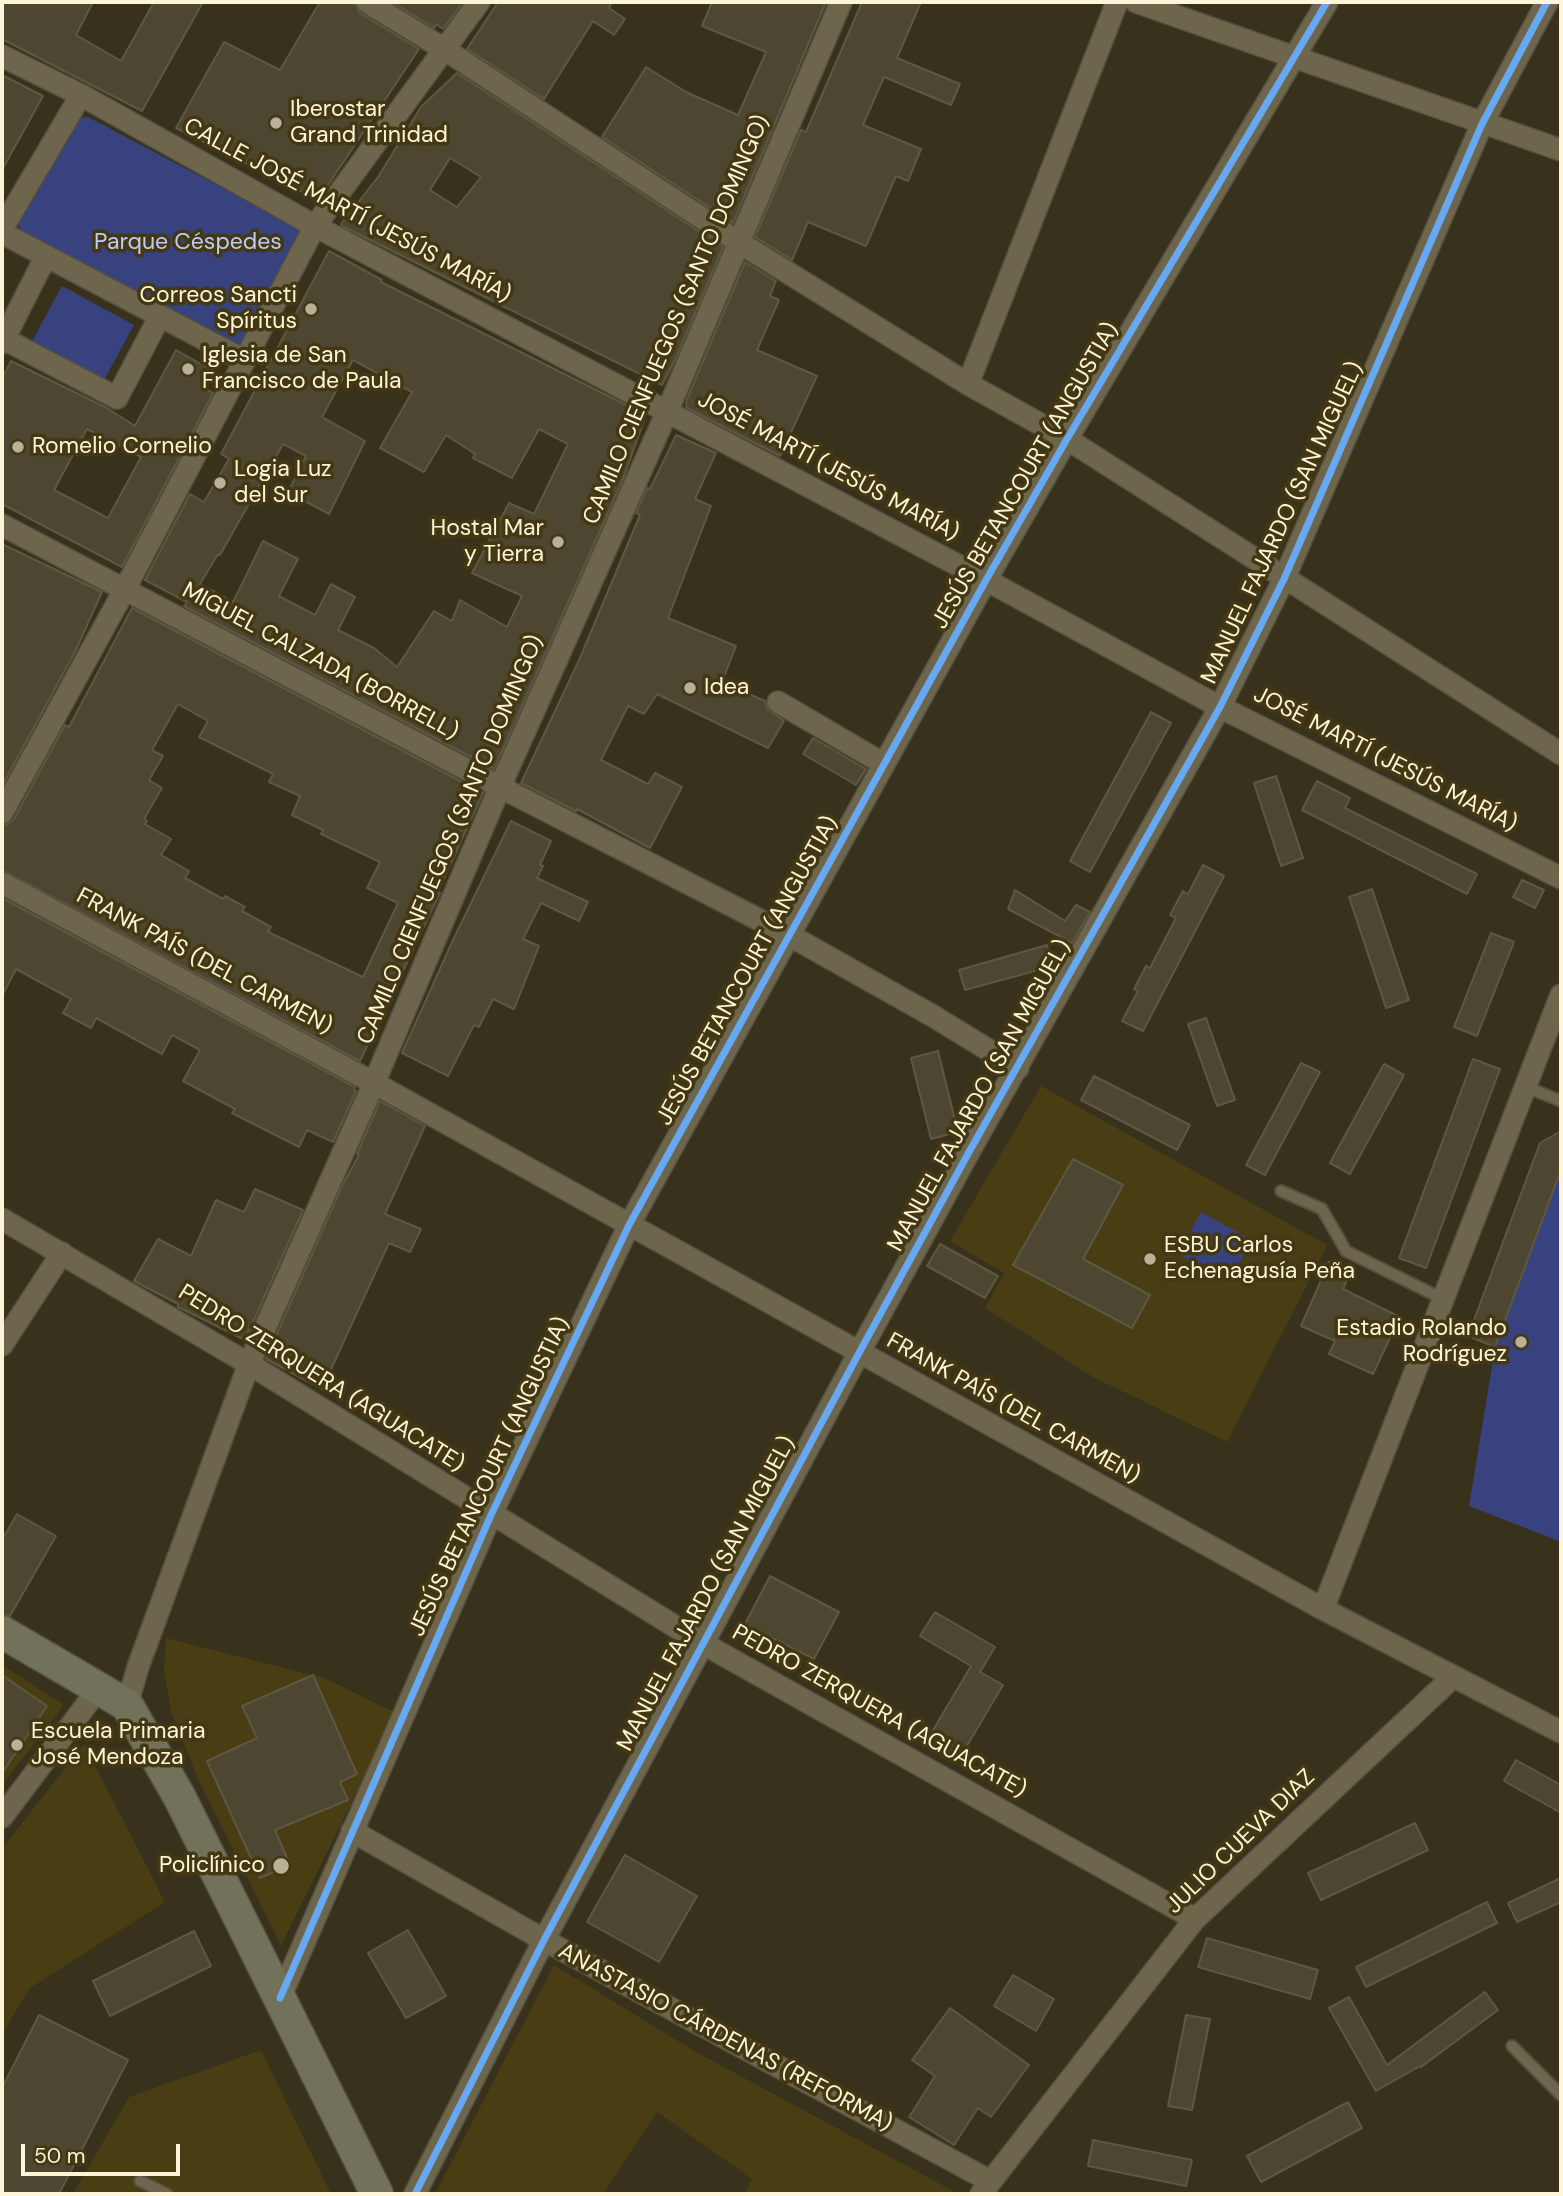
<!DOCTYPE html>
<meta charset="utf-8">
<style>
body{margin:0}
#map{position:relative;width:1563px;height:2196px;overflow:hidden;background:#38321d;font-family:"DM Sans",sans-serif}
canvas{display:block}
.frame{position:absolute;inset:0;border:4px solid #fef5d9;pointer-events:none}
.scale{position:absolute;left:21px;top:2144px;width:159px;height:32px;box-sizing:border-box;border:4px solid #fef5d9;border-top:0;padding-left:9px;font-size:21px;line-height:24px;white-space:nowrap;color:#fef5d9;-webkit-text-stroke:5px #433812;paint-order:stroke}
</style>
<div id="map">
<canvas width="1563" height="2196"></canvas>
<div class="frame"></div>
<div class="scale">50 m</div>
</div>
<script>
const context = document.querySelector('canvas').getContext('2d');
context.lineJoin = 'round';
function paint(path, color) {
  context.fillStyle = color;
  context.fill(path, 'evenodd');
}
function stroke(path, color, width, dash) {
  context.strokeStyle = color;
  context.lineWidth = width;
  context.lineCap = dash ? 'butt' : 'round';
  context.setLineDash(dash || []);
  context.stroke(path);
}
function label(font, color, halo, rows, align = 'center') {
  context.font = font + ' "DM Sans",sans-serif';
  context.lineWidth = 7;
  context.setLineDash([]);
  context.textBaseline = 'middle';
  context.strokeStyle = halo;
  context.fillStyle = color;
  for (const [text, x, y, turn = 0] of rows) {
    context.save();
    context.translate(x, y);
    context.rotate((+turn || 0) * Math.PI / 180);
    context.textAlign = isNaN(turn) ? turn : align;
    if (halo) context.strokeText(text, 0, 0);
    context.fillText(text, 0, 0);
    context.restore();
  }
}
const built = new Path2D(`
 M1041 1086 1327 1245 1227 1442 1093 1377 985 1308 1004 1273 950 1241Z
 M166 1638 325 1678 396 1713 281 1945 201 1786 171 1711 164 1671Z
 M2 1665 64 1705 2 1785Z
 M84 1744 165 1902 30 1988 2 2034V1849Z
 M554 1965 696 2052 955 2192 953 2194H744L752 2179 657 2112 603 2194H435Z
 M261 2050 331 2194H73L129 2097Z`);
const green = new Path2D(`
 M88 117 302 230 241 345 20 230 18 221 78 118Z
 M62 286 134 325 103 382 31 343Z
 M1561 1131V1542L1469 1506 1495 1348 1468 1336 1540 1143Z
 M1201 1212 1252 1240 1229 1282 1178 1254Z`);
const building = new Path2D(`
 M2 2H93L76 35 121 61 154 2H203L142 111 2 39Z
 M320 2H354L360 13 419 49 318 200 176 128 224 42 280 70Z
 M392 2H463L443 29 436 24 434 28Z
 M498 2H612L609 8 625 19 614 35 593 21 544 99 467 49Z
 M712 2H826L733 223 602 137 646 67 688 93 738 115 766 52 702 26Z
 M862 2H921L897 58 960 84 951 105 884 77 863 125 921 149 908 181 896 176 866 246 808 222 792 260 755 237 801 130 806 132Z
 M457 73 723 247 676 358 662 385 342 226 341 224 378 177 421 107ZM450 158 481 177 457 207 430 190Z
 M2 75 43 96 2 170Z
 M329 251 382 280 381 282 646 415 623 479 494 769 184 606 187 602 145 580 190 494 204 502 229 459 221 454ZM353 360 412 392 380 448 424 472 446 435 475 454 473 458 512 478 539 429 568 444 534 514 509 503 472 573 522 596 507 627 460 600 452 621 434 611 397 667 374 648 338 630 355 597 331 584 315 615 279 596 298 559 263 541 233 602 200 584 218 554 220 555 283 444 306 456 288 492 329 514 365 441 322 417Z
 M745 262 776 281 770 296 779 300 757 350 817 376 780 456 687 408 686 405 687 399Z
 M176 350 210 369 200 386 213 393 122 567 2 504V379L11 361 107 408 135 426ZM87 429 141 457 108 518 54 490Z
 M676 435 716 453 695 499 711 506 668 618 736 646 722 682 765 701 767 709 784 721 768 748 657 694 644 714 628 706 601 760 648 784 655 773 682 787 650 848 577 809 576 811 521 783 580 658 640 515 636 513 647 488 650 489Z
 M2 544 102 592 76 650 2 786Z
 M132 608 483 793 438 892 440 893 360 1061 2 870V826L8 824 14 819 65 725 69 727ZM178 704 208 721 199 737 273 774 269 782 300 796 292 815 323 830 321 834 380 862 367 888 398 903 363 977 268 932 271 927 242 911 245 907 225 896 223 899 185 878 189 871 161 855 171 839 145 824 147 821 144 819 162 788 149 780 163 756 152 750Z
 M1151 712 1171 723 1090 872 1070 861Z
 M813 738 866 769 856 785 803 754Z
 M1276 776 1303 858 1281 866 1254 783Z
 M1317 781 1350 798 1345 808 1477 874 1467 894 1302 810Z
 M511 821 551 841 540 865 543 866 537 878 588 902 579 921 541 903 523 939 539 946 514 1009 493 999 479 1027 474 1025 448 1076 402 1053 453 940Z
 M1203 865 1224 876 1143 1031 1122 1021 1138 991 1134 989 1146 966 1150 968 1176 918 1170 915 1183 891 1188 894Z
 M1522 880 1544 890 1535 908 1513 897Z
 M1372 889 1409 1000 1386 1008 1349 897Z
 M1015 890 1065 921 1076 905 1090 912 1072 943 1008 909Z
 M2 898 355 1087 354 1090 356 1091 333 1142 307 1130 299 1147 232 1113 235 1109 183 1081 200 1050 172 1035 162 1054 96 1018 91 1028 63 1013 71 999 16 969 2 996Z
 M1491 933 1514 942 1477 1036 1454 1027Z
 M1047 945 1053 966 965 990 959 970Z
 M1206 1018 1235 1100 1217 1106 1188 1024Z
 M938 1051 958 1132 931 1139 911 1058Z
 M1473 1059 1500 1069 1426 1268 1399 1258Z
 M1301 1063 1320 1072 1265 1175 1246 1165Z
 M1384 1064 1404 1075 1350 1174 1330 1163Z
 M1094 1076 1190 1125 1177 1150 1081 1100Z
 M380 1101 425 1126 385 1214 421 1229 410 1252 389 1243 322 1389 266 1359 342 1186 359 1155 357 1154Z
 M1561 1131V1170L1495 1347 1468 1336 1540 1143Z
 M1073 1159 1123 1185 1083 1259 1150 1295 1132 1328 1013 1265Z
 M255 1189 303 1210 245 1340 178 1307V1304L134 1281 158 1239 191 1256 216 1200 244 1212Z
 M940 1244 998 1276 985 1298 927 1266Z
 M1329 1262 1351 1272 1343 1289 1400 1317 1373 1374 1329 1354 1335 1341 1301 1326Z
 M17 1514 56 1536 10 1616 2 1614V1540Z
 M770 1576 839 1612 814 1659 745 1624Z
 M935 1612 995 1647 980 1672 1003 1685 958 1761 926 1742 971 1666 920 1636Z
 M2 1675 47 1706 2 1773Z
 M313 1675 357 1774 340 1782 348 1800 275 1830 290 1865 260 1878 207 1761 257 1738 242 1706Z
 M1516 1760 1561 1785V1813L1504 1781Z
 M1415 1823 1428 1850 1321 1900 1308 1873Z
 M625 1855 697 1896 659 1962 587 1922Z
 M1561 1878V1902L1517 1922 1508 1903Z
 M1487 1902 1497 1923 1366 1987 1356 1967Z
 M408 1930 446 1996 406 2018 368 1953Z
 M194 1931 211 1966 110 2016 93 1981Z
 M1207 1938 1318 1970 1310 1999 1198 1967Z
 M1013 1975 1054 1999 1036 2031 994 2006Z
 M1485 1992 1498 2010 1421 2067 1420 2066 1376 2091 1329 2008 1349 1997 1387 2065Z
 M950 2008 1029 2065 991 2117 978 2108 954 2145 909 2117 935 2076 912 2060Z
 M39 2015 128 2060 59 2194H2V2088Z
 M1186 2015 1210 2019 1192 2110 1168 2106Z
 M1348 2102 1362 2128 1261 2182 1247 2156Z
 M1093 2140 1192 2160 1186 2186 1088 2166Z`);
const service = new Path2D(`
 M1526 1087 1561 1101
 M1281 1191 1322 1209 1346 1251 1443 1299
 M1512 2046 1561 2095
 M140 2181 167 2194`);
const minor = new Path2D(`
 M367 2 444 49 740 243 968 384 1067 439 1561 754
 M1136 2 1561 150
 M2 56 81 95 315 226 986 580 1220 707 1561 878
 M2 229 81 95
 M2 233 244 360
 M4 339 117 398 160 316
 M2 343 46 256
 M968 384 1117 2
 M2 525 500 787 789 935 933 1016 1018 1068
 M778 702 884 764
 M2 813 125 589 315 226 479 2
 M2 883 374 1083 1323 1609 1561 1732
 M2 1219 249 1364 702 1643 1195 1919
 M2 1345 62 1253
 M1323 1609 1561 995
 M127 1705 138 1667 249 1364 374 1083 500 787 667 412 841 2
 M2 1817 99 1688
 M352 1831 544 1940 990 2181
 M280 1998 491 1515 629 1225 986 580 1067 439 1327 2
 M415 2194 544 1940 859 1353 969 1152 1220 707 1284 579 1482 124 1547 2
 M981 2194 1195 1919 1453 1677`);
const primary = new Path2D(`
 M2 1632 127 1705 180 1798 377 2194`);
const cycleway = new Path2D(`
 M280 1998 491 1515 629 1225 986 580 1067 439 1327 2
 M415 2194 544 1940 859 1353 969 1152 1220 707 1284 579 1482 124 1547 2`);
const markers = [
 [276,123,7,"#b9b197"],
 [311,309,7,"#b9b197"],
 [188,369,7,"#b9b197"],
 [18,447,7,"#b9b197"],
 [220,483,7,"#b9b197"],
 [558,542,7,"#b9b197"],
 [690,688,7,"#b9b197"],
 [1150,1259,7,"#b9b197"],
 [1521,1342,7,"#b9b197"],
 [17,1745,7,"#b9b197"],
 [281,1866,9,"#b9b197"]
];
const poiNames = [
 ["Iberostar",290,110],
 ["Grand Trinidad",290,136],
 ["Correos Sancti",297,296,"right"],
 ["Spíritus",297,322,"right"],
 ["Iglesia de San",202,356],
 ["Francisco de Paula",202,382],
 ["Romelio Cornelio",32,447],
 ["Logia Luz",234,470],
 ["del Sur",234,496],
 ["Hostal Mar",544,529,"right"],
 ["y Tierra",544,555,"right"],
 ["Idea",704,688],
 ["ESBU Carlos",1164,1246],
 ["Echenagusía Peña",1164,1272],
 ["Estadio Rolando",1507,1329,"right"],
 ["Rodríguez",1507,1355,"right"],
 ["Escuela Primaria",31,1732],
 ["José Mendoza",31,1758],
 ["Policlínico",265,1866,"right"]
];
const streetNames = [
 ["CALLE JOSÉ MARTÍ (JESÚS MARÍA)",347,211,28],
 ["CAMILO CIENFUEGOS (SANTO DOMINGO)",677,320,-67],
 ["JOSÉ MARTÍ (JESÚS MARÍA)",828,467,28],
 ["JESÚS BETANCOURT (ANGUSTIA)",1026,476,-60],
 ["MANUEL FAJARDO (SAN MIGUEL)",1283,523,-65],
 ["MIGUEL CALZADA (BORRELL)",320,662,28],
 ["JOSÉ MARTÍ (JESÚS MARÍA)",1385,760,27],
 ["CAMILO CIENFUEGOS (SANTO DOMINGO)",451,840,-67],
 ["FRANK PAÍS (DEL CARMEN)",204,962,28],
 ["JESÚS BETANCOURT (ANGUSTIA)",748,971,-61],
 ["MANUEL FAJARDO (SAN MIGUEL)",980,1096,-61],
 ["PEDRO ZERQUERA (AGUACATE)",321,1379,32],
 ["FRANK PAÍS (DEL CARMEN)",1013,1409,29],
 ["JESÚS BETANCOURT (ANGUSTIA)",490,1477,-65],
 ["MANUEL FAJARDO (SAN MIGUEL)",707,1594,-62],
 ["PEDRO ZERQUERA (AGUACATE)",879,1712,29],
 ["JULIO CUEVA DIAZ",1241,1842,-44],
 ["ANASTASIO CÁRDENAS (REFORMA)",725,2038,28]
];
const parkNames = [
 ["Parque Céspedes",188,243]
];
paint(built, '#493d14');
paint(green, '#37427e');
paint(building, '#4d4732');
stroke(building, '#5e5840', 2);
stroke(service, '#544f3f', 14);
stroke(minor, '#544f3f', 24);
stroke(primary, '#544f3f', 35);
stroke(service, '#6d664d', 10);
stroke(minor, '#6d664d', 21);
stroke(primary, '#727159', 32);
stroke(cycleway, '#66a8f1', 7);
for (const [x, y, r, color] of markers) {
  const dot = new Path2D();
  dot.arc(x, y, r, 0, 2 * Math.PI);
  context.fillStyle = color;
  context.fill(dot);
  stroke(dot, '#433812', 2.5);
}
label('23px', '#fef5d9', '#433812', poiNames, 'left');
label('23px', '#fef5d9', '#433812', streetNames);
label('23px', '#bdcbf8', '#433812', parkNames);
</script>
